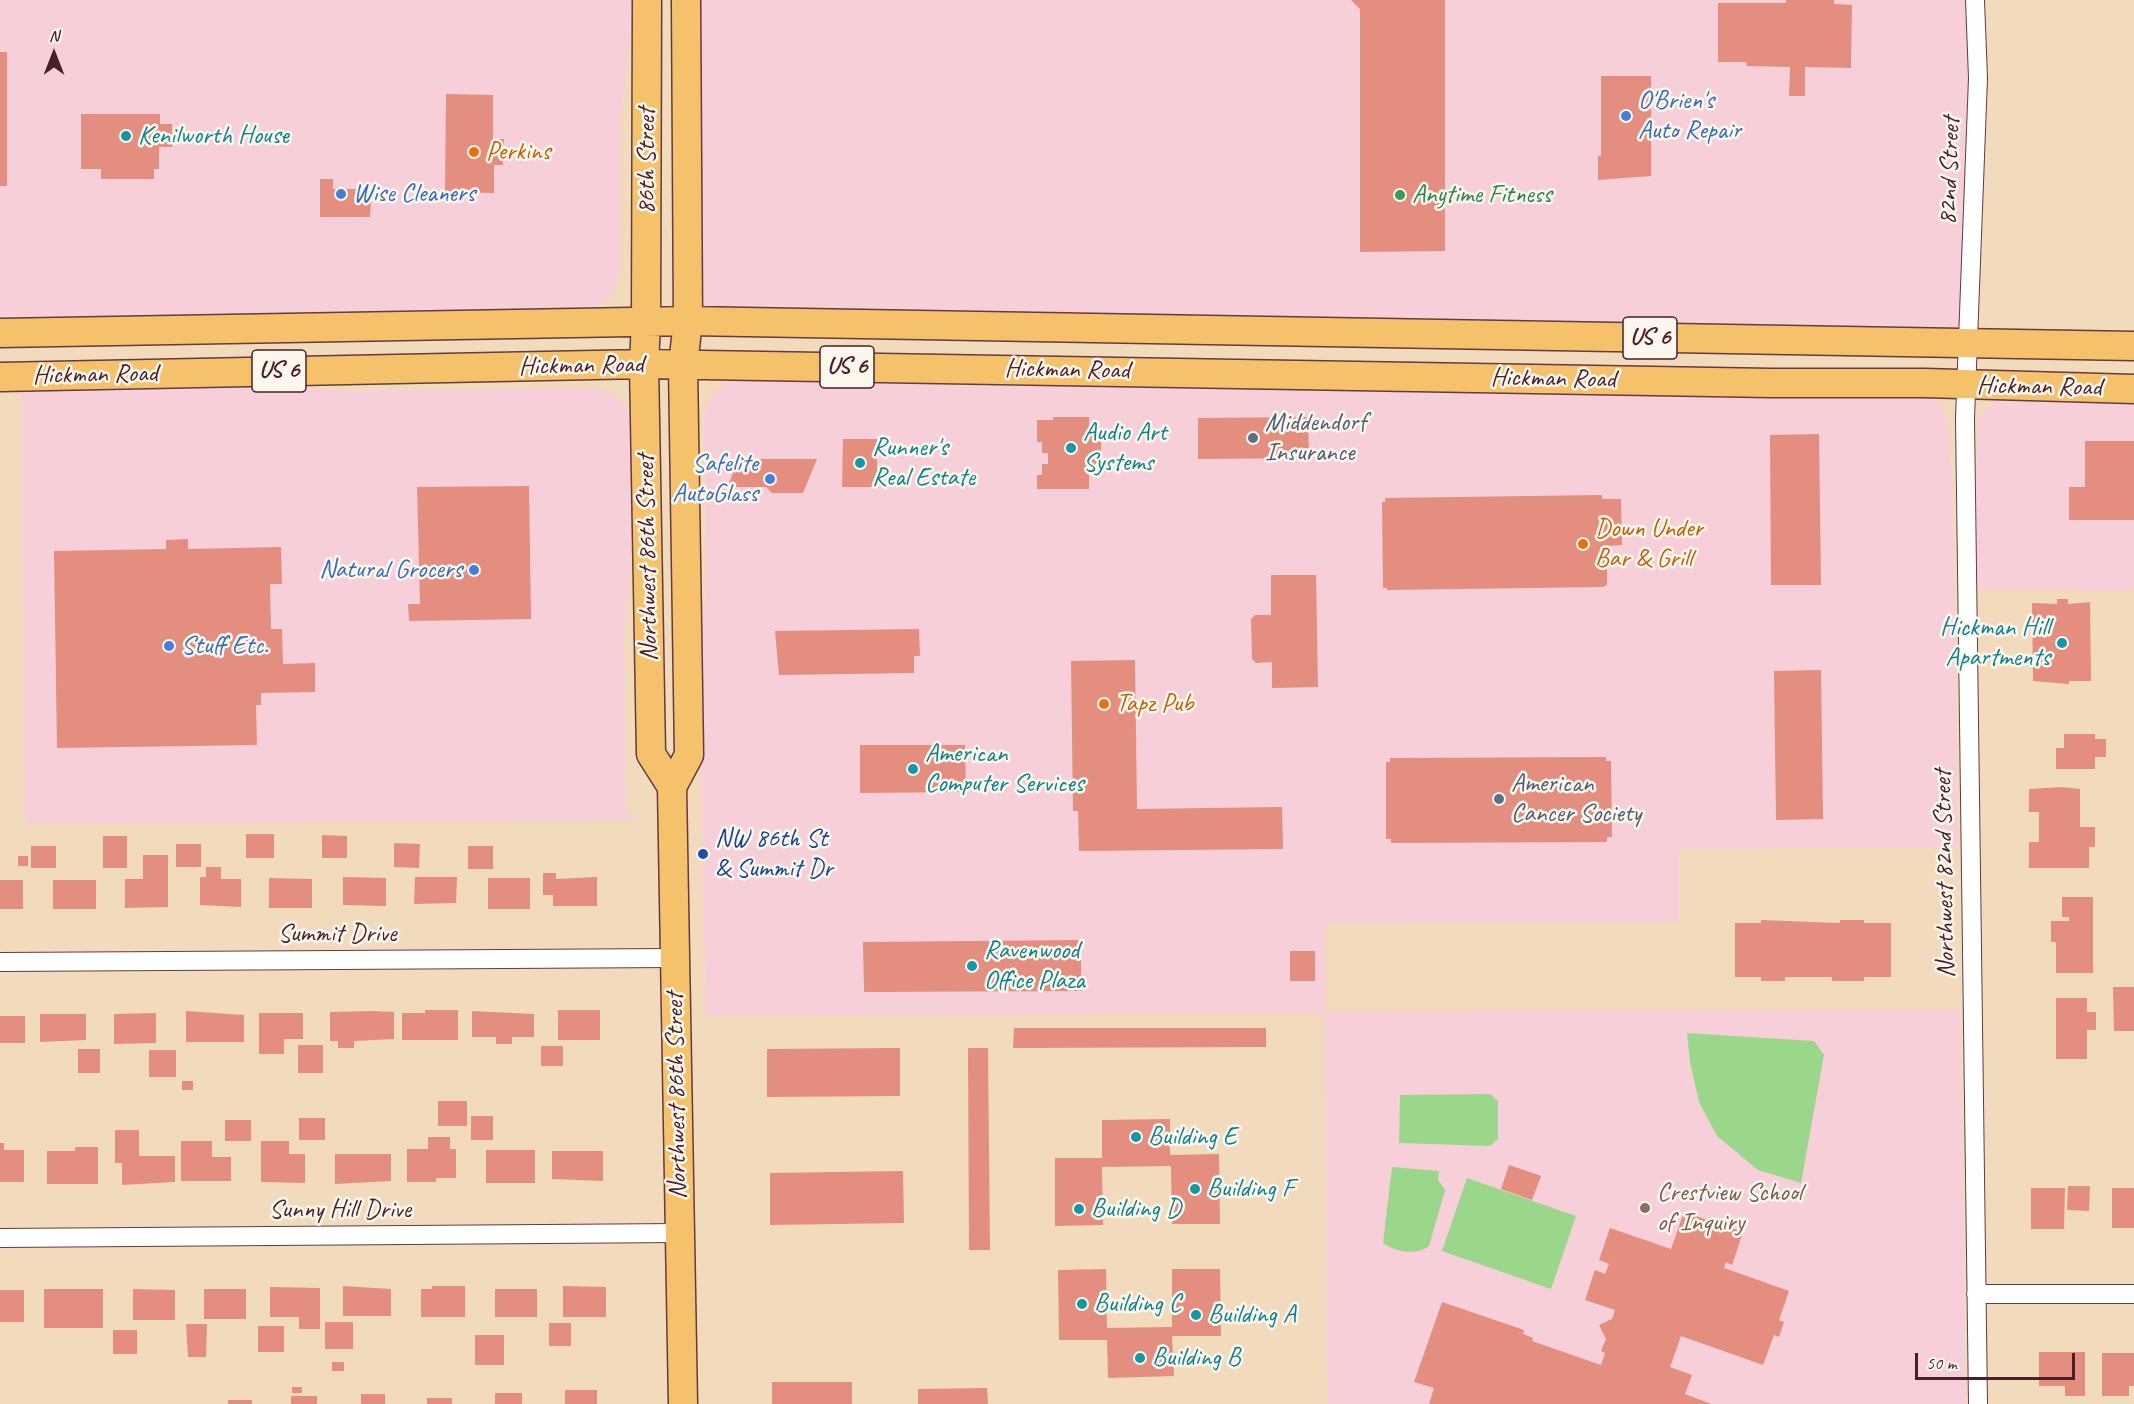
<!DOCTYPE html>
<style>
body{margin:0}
#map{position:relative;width:2134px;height:1404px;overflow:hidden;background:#f1dbbc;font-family:Caveat,sans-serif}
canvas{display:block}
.north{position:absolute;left:24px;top:24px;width:60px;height:60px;-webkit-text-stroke:4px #fbf7ec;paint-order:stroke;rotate:0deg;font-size:16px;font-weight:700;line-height:24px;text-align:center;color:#4a1f2b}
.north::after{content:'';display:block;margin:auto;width:21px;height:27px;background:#4a1f2b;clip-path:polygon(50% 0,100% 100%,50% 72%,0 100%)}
.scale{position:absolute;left:1915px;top:1353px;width:160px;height:27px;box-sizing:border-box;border:3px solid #4a1f2b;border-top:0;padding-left:8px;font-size:18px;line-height:21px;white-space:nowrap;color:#4a1f2b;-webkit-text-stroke:4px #fbf7ec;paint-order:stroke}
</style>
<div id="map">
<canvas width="2134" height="1404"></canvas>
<div class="north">N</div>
<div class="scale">50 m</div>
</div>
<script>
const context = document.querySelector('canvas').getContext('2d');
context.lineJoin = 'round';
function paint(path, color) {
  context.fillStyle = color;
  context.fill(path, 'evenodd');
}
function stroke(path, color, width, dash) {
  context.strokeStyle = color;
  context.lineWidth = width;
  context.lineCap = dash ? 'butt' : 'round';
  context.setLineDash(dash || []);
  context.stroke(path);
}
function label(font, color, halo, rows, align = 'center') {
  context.font = font + ' Caveat,sans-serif';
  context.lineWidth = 5;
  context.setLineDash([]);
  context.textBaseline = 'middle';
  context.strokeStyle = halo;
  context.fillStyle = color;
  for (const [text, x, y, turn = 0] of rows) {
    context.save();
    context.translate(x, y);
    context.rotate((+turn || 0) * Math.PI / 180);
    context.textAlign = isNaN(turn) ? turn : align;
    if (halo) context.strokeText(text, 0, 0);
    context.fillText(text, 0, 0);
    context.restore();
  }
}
const built = new Path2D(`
 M0 0H632V22L620 124V270L616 289 603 303 583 309 0 321Z
 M686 0H1975L1967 343 688 321Z
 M733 378 1924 396 1941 404 1948 424 1953 488 1958 847 1679 849V922L1325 923V1012L1960 1009 1966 1404H1328L1324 1013 706 1016 699 683 706 586 704 414 713 393Z
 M233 382 347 391 593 388 608 391 625 404 632 422 633 522 624 640 626 810 638 820 25 824 21 388Z
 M2002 397 2134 400V590L1977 589 1976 487 1979 418 1993 401Z`);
const green = new Path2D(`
 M1687 1033 1814 1041 1824 1055 1801 1183 1758 1170 1717 1136 1699 1102 1690 1062Z
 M1490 1094 1498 1101V1139L1490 1146 1399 1143 1400 1095Z
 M1392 1167 1439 1171 1438 1180 1445 1190 1429 1246C1416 1256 1396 1252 1383 1243Z
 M1467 1178 1576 1216 1551 1289 1442 1251Z`);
const building = new Path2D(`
 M1351 0H1445V251L1360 252V9Z
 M1786 0H1834V4L1852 5 1851 68 1805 67V96H1789L1790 67 1747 66 1746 62H1718V3H1786Z
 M0 52H7V186H0Z
 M1601 76H1651V176L1598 180V156H1601Z
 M446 94 493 95V139H504L503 165H494V193L445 192Z
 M81 114H160V124H172V147H159V169H154V179H101V169H81Z
 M320 179H333V189H362V199L371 200 370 217H320Z
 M1053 417H1089V429H1095V440H1101V464H1089V489H1037V475H1042V464H1048V453H1042V442H1037V420H1053Z
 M1308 417 1309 458 1198 459V418Z
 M1819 434 1821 585H1771L1770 435Z
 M843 439H877V487H842Z
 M2085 441H2134V520H2069V487H2085Z
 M739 459H817L803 493H772L766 487H733L729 483Z
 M529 486 531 619 409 621 408 604H420L417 487Z
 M1602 495V499H1621L1622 545 1607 546V585L1603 587 1387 590V588H1383L1382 502H1385V498Z
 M188 539V549L281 547 282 584H270L271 629H282L283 664 315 663V692L261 693V705H256L257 745 57 748 54 551 166 549V540Z
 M1271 575H1316L1318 687 1272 688V662L1256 663 1252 659 1251 619 1255 615H1271Z
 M2057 599H2068V604L2090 602 2091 681H2069V684L2033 681 2032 603 2057 604Z
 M919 629 920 656H914V673L779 675 775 631Z
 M1135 660 1137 809 1282 807 1283 849 1079 851 1078 811H1073L1071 661Z
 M1821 670 1823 819 1776 820 1774 671Z
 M2064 734H2095V739H2106V757H2095V769H2056V748H2064Z
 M860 745H965L966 792 860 793Z
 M1606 757V761H1611L1612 837H1607V842L1391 843V839H1386V762H1390V758Z
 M2063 787 2080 789V827H2095V847H2089V868H2029V842H2039V812H2029V789Z
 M246 834H274V858H246Z
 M322 835 347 836V858H322Z
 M103 836H127V868H103Z
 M394 843 420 844 419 868 394 867Z
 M176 844H201V867H176Z
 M31 846H56V868H31Z
 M468 846H493V869H468Z
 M143 855H168V907L125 908V879H143Z
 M18 856H28V866H18Z
 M206 867H221V879H241V907L200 905V877H206Z
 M543 873H556V879L597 877V906H553V895H543Z
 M343 877 386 878V906L343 905Z
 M415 877H457L456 903 414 904Z
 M269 878 312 879V908H269Z
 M488 878H530V909H488Z
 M0 880H23V909H0Z
 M53 880H96V909H53Z
 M2062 897H2093V973H2056V942H2051V921H2069V917H2062Z
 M1761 920 1840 923V920H1864V923H1891V977H1864V981H1832V977H1785V981H1761V977H1735V923H1761Z
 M1081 940V991L864 992 863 942Z
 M1290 951H1315V981H1290Z
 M2113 987H2134V1031H2114Z
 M2056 998H2087V1012H2096V1030H2087V1059H2056Z
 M425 1010H458V1040H402V1013H425Z
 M558 1010H600V1040H558Z
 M186 1011 244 1015V1042H186Z
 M373 1011 394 1012V1039L354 1041V1048H338V1041H330V1012Z
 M472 1011 534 1014V1037H512V1044H496V1037H472Z
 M156 1013V1043L114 1044V1014Z
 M259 1013H303V1039H284V1054H259Z
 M40 1014H86V1040L40 1042Z
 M0 1016H25V1043H0Z
 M1014 1028H1266V1047L1013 1048Z
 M298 1045H323V1073H298Z
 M541 1046H563V1066H541Z
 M900 1048V1096L767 1097V1049Z
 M968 1048H988L990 1250H969Z
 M78 1049H100V1073H78Z
 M149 1050H176V1077H149Z
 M182 1081H193V1090H182Z
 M438 1101H467V1126H438Z
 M471 1116H493V1140H471Z
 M299 1118H325V1140H299Z
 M1170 1119V1155L1219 1154 1220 1224H1172L1171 1166 1102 1167 1103 1225 1055 1226V1158H1102V1120Z
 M225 1120H251V1141H225Z
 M115 1130H139V1156H175V1182L122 1185V1163H115Z
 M428 1137H450V1149H456V1178H436V1182H407V1149H428Z
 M181 1141H212V1157H231V1181H181Z
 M261 1141H289V1154H305V1183L261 1182Z
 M0 1143H4V1150H24V1182H0Z
 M75 1147H98V1184H47V1151H75Z
 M486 1150H535V1183H486Z
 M552 1151H603V1181L552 1179Z
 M335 1154H391V1181L335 1184Z
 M1509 1165 1541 1176 1532 1200 1501 1189Z
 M903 1171 904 1223 770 1225V1173Z
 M2068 1186H2090L2089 1211 2067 1210Z
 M2031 1188H2065L2064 1229H2031Z
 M2112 1188H2134V1228H2112Z
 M1684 1212 1743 1232 1732 1265 1726 1262 1724 1268 1789 1291 1779 1320 1784 1322 1779 1337 1774 1335 1763 1365 1681 1336 1670 1367 1692 1375 1685 1394 1711 1404H1429L1434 1388 1414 1382 1442 1302 1524 1330 1523 1334 1533 1338 1532 1341 1601 1365 1605 1353 1601 1351 1606 1339 1599 1325 1612 1319 1615 1310 1585 1300 1595 1270 1605 1274 1609 1264 1599 1260 1610 1228 1671 1249Z
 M1106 1269 1107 1328 1172 1327V1269H1220L1221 1336H1172L1174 1376 1108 1378 1107 1340H1059L1058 1270Z
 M343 1286 391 1289V1316H343Z
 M432 1286H465V1317H421V1289H432Z
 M563 1286 606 1287V1317H563Z
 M270 1287 320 1288V1329H299V1317H270Z
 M44 1289H103V1328H44Z
 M133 1289 175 1290V1320H133Z
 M204 1289H246V1319H204Z
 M495 1289H537V1317H495Z
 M0 1290H24V1322H0Z
 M325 1322H353V1349H325Z
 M549 1323H571V1346H549Z
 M186 1324H207L206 1357H188Z
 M258 1326H284V1352H258Z
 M113 1330H137V1354H113Z
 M475 1335H504V1365H475Z
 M2039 1352H2085V1396H2065V1386H2039Z
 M2102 1353H2134V1386H2129V1396H2102Z
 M332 1362H344V1371H332Z
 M772 1382H852V1404H772Z
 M292 1387H302V1393H292Z
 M987 1388 988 1404H918V1389Z
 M565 1390H597V1404H565Z
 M495 1393H522V1404H495Z
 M361 1394H385V1404H361Z
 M291 1396H317V1404H291Z
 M427 1398H452V1404H427Z
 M228 1400H252V1404H228Z`);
const street = new Path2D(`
 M1975 0 1978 78 1965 418 1978 1404
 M0 962 674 958
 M0 1238 680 1233
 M1976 1294H2134`);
const primary = new Path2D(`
 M647 0 646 322 644 364 651 754 672 787
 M0 333 688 321 2134 346
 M0 377 644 364 1771 383H1925L2134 389
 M683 1404 672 787 689 755 683 365 688 321 686 0`);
const markers = [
 [1626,116,6,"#3f7fe0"],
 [126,136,6,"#0f9aa8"],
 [474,152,6,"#e8710a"],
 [341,194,6,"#3f7fe0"],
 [1400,195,6,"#2e9e5b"],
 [1253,438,6,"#5c6f8a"],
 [1071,448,6,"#0f9aa8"],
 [860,463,6,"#0f9aa8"],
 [770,479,6,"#3f7fe0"],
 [1583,544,6,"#e8710a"],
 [474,570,6,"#3f7fe0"],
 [2062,643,6,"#0f9aa8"],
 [169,646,6,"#3f7fe0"],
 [1104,704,6,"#e8710a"],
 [913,769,6,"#0f9aa8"],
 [1499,799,6,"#5c6f8a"],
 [703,854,6,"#1a4fb4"],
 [972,966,6,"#0f9aa8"],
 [1136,1137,6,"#0f9aa8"],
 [1195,1189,6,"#0f9aa8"],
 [1645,1208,6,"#8d6e63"],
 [1079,1209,6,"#0f9aa8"],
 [1082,1304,6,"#0f9aa8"],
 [1196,1315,6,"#0f9aa8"],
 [1140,1358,6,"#0f9aa8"]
];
const shields = [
 [1650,338,54],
 [847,367,54],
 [279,371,54]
];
const shieldNames = [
 ["US 6",1650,338],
 ["US 6",847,367],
 ["US 6",279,371]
];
const shopNames = [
 ["O'Brien's",1638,101],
 ["Auto Repair",1638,131],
 ["Wise Cleaners",353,194],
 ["Safelite",758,464,"right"],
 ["AutoGlass",758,494,"right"],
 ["Natural Grocers",462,570,"right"],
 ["Stuff Etc.",181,646]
];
const cultureNames = [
 ["Kenilworth House",138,136],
 ["Audio Art",1083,433],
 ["Systems",1083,463],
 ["Runner's",872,448],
 ["Real Estate",872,478],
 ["Hickman Hill",2050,628,"right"],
 ["Apartments",2050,658,"right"],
 ["American",925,754],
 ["Computer Services",925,784],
 ["Ravenwood",984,951],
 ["Office Plaza",984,981],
 ["Building E",1148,1137],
 ["Building F",1207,1189],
 ["Building D",1091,1209],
 ["Building C",1094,1304],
 ["Building A",1208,1315],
 ["Building B",1152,1358]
];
const foodNames = [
 ["Perkins",486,152],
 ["Down Under",1595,529],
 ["Bar & Grill",1595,559],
 ["Tapz Pub",1116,704]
];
const streetNames = [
 ["86th Street",647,161,-90],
 ["82nd Street",1950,171,-88],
 ["Hickman Road",581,366,-1],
 ["Hickman Road",1067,370,1],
 ["Hickman Road",95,375,-1],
 ["Hickman Road",1553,379,1],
 ["Hickman Road",2039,387,1],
 ["Northwest 86th Street",648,558,-91],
 ["Northwest 82nd Street",1945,874,-91],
 ["Summit Drive",337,934],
 ["Northwest 86th Street",677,1096,-91],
 ["Sunny Hill Drive",340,1210]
];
const leisureNames = [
 ["Anytime Fitness",1412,195]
];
const serviceNames = [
 ["Middendorf",1265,423],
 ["Insurance",1265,453],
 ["American",1511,784],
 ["Cancer Society",1511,814]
];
const transitNames = [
 ["NW 86th St",715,839],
 ["& Summit Dr",715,869]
];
const educationNames = [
 ["Crestview School",1657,1193],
 ["of Inquiry",1657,1223]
];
paint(built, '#f6cfd9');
paint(green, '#9bd78b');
paint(building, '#e38e7f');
stroke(street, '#633b41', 20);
stroke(primary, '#633b41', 31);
stroke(street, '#fff', 18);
stroke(primary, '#f5c16b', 28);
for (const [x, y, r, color] of markers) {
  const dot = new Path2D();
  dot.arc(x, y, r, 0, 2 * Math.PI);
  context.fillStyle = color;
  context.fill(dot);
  stroke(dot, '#fbf7ec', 2);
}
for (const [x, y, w] of shields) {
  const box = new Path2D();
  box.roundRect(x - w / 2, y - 21, w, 42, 4.5);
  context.fillStyle = '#fbf7ec';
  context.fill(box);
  stroke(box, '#4a1f2b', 1.5);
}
label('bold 24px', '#4a1f2b', null, shieldNames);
label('26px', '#366cbe', '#fbf7ec', shopNames, 'left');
label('26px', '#0d838f', '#fbf7ec', cultureNames, 'left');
label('26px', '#c56008', '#fbf7ec', foodNames, 'left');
label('26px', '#4a1f2b', '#fbf7ec', streetNames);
label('26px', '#27864d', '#fbf7ec', leisureNames, 'left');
label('26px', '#4e5e75', '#fbf7ec', serviceNames, 'left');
label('26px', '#164399', '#fbf7ec', transitNames, 'left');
label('26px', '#785e54', '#fbf7ec', educationNames, 'left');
</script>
